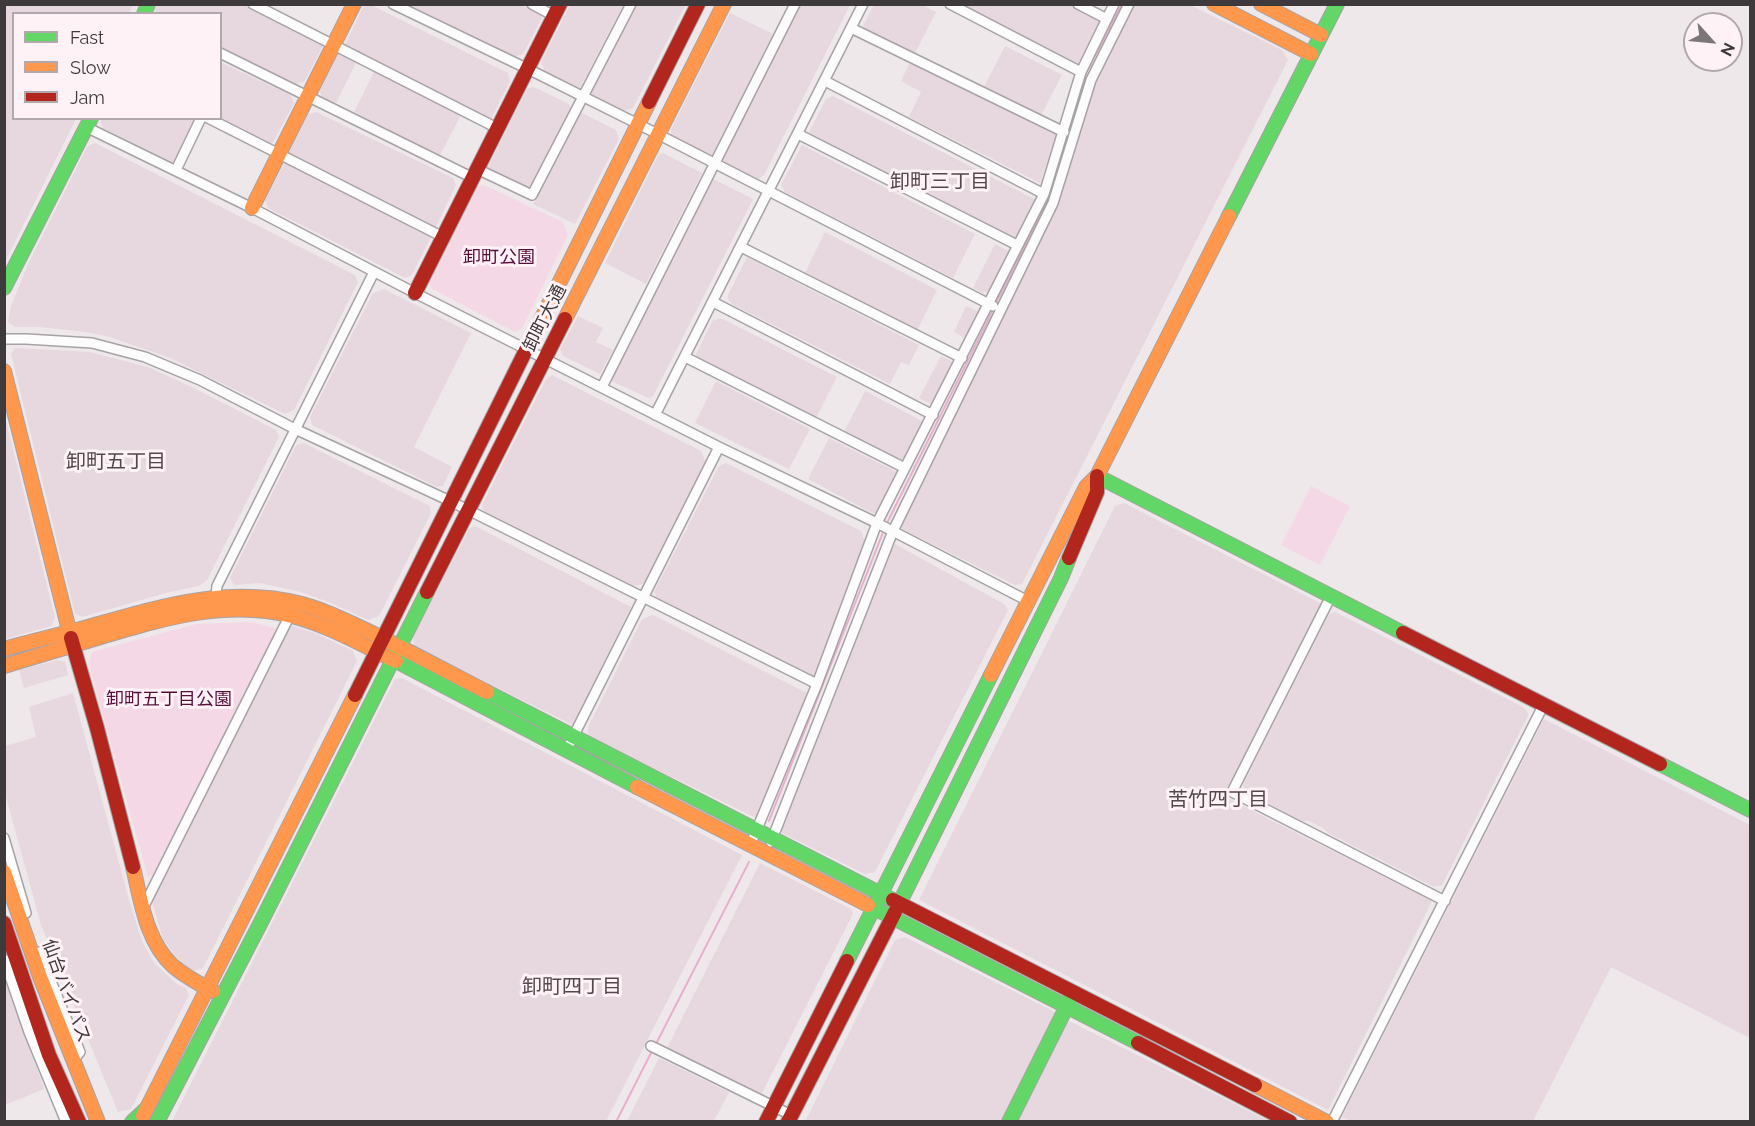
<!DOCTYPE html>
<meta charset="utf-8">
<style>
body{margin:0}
#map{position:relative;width:1755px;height:1126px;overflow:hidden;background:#eee8eb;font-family:Raleway,sans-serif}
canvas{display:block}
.frame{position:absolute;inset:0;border:6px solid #3e393b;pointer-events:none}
.legend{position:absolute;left:12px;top:12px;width:210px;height:108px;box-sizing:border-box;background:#fef2f7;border:2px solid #b1a8ac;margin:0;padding:8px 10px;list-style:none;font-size:18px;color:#3e393b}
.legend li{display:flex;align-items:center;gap:12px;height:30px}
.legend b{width:30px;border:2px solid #b1a8ac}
.north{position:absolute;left:1683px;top:12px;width:60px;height:60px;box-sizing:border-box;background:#fef2f7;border:2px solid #b1a8ac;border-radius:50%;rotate:117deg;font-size:16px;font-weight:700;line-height:24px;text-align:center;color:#3e393b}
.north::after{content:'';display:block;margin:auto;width:21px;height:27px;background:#7c7679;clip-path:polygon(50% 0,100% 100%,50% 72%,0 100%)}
</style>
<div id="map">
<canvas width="1755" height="1126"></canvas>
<div class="frame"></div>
<ul class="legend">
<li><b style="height:8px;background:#63d668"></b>Fast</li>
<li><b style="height:8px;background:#ff974d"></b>Slow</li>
<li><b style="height:8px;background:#b3261e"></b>Jam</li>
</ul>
<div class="north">N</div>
</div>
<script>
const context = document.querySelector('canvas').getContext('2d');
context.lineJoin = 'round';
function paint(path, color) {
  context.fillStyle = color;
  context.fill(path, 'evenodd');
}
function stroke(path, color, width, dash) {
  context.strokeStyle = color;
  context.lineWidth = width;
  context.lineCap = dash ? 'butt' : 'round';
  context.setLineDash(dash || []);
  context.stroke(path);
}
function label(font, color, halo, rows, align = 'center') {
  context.font = font + ' Raleway,"Noto Sans JP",sans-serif';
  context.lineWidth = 6;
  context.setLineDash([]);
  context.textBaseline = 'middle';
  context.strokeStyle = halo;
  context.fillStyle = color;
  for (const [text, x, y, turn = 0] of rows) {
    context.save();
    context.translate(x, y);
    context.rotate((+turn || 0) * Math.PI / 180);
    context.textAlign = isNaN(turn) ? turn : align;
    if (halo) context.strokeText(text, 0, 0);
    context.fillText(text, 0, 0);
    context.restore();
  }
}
const built = new Path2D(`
 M5 4 133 5 129 13 14 14V118L76 119 5 262Z
 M681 4 685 6 633 108 623 111 589 93 634 5Z
 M157 5H245L324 44 304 82 295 84 221 47 220 14 156 13 155 9Z
 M371 5 508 73 510 81 491 119 345 45 363 7Z
 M408 5H521L543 16 523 54 513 57Z
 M570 5H623L580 88 545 71 541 62Z
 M799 5H850L764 175 758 179 721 160Z
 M874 5H922L936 12 914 55 867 31 863 26Z
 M959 5H1070L1101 19 1078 65Z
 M1133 5H1190L1282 50 1288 60 1022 584 1015 585 902 529 900 522 1058 204 1094 81Z
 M730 13 773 34 711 157 671 138V129Z
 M1005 46 1062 75 1040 117 983 89Z
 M338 53 356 63 336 103 322 97 320 91Z
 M220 62 291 95 294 103 272 144 221 118Z
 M910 62 1056 135 1040 183 909 117 921 92 901 81Z
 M374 72 461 115 439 157 354 112Z
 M534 87 569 104 571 110 534 185 523 188 487 169 527 89Z
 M833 96 1036 200 1015 242 807 136 826 99Z
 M316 112 453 178 456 185 435 229 289 153 307 115Z
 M580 112 616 130 619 139 575 224 533 204Z
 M100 119H198L175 164 103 128Z
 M95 143 355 275 358 282 294 410 285 414 170 358 110 337 86 332 40 327H15L8 322 11 306 28 264 87 147Z
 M802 145 975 234 953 278 785 192 781 185Z
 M663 153 702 173 646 284 605 263 658 155Z
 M285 162 432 235 412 275 405 278 268 208 265 200Z
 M713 179 753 199 653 396 649 398 609 380Z
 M825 232 937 290 916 333 804 275Z
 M995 244 1009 251 989 291 983 293 973 288Z
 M747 257 919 345 909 365 901 362 890 384 732 304 727 297Z
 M384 289 471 333 414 447 452 467 443 486 437 487 312 425 310 417 373 293Z
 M966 306 977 311 978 314 966 339 954 332Z
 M578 316 603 328 596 342 613 350 600 374 563 356 560 349Z
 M721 318 837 377 815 420 694 359 712 321Z
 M15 348 89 352 148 367 194 388 276 430 279 437 207 580 199 586 166 593 82 617 75 614 11 354Z
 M941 356 955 363 935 402 931 404 919 398Z
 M552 375 701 451 706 463 644 583 632 587 484 513 482 505 546 379Z
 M716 381 810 429 789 469 695 423Z
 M865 391 922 421 923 425 904 464 843 434Z
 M5 417 55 618 51 626 5 639Z
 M829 438 899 473 880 510 874 514 808 479Z
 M304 443 430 506 431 513 379 616 368 620 331 603 301 592 260 583 234 585 230 578 296 445Z
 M726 463 861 531 865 542 815 675 812 678 659 602 654 592 719 466Z
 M1124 503 1322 604 1223 796 1432 901 1328 1110 919 900 1115 506Z
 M475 526 631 607 573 725 418 649 415 650 413 637 469 529Z
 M895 544 1004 604 1008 610 875 872 865 874 782 833 781 826 888 548Z
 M1335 612 1523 707 1529 714 1442 885 1434 887 1328 833 1323 828 1309 821H1302L1245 791 1243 785 1329 614Z
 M653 615 809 694 758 819 588 736V727L642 619Z
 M289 625 315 633 353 651 357 661 203 968 195 971 186 966 174 954 163 939 152 902 153 895Z
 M58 660 65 662 68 675 24 688 19 670Z
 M402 678 742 855 606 1121H172L395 679Z
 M73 693 129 900 142 941 154 963 177 984 186 988 189 995 131 1109 118 1112 41 925 5 793V746L36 737 29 707Z
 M1544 719 1750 825V1038L1611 967 1533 1121H1351L1342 1117Z
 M760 863 851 909 853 914 761 1095 667 1048Z
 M905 937 1059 1014 1005 1121 805 1122 895 940Z
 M4 970 44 1089 5 1105H4Z
 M1065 1019 1269 1121 1013 1122Z
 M659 1058 729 1092 714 1121H627Z`);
const green = new Path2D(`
 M484 185 563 222 568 235 522 328 515 332 432 289 429 282 477 186Z
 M1311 486 1350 506 1320 565 1281 545Z
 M252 622 278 629 156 873 148 877 89 665 92 652 196 624Z`);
const stream = new Path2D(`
 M995 305 1047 202 1085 75 1122 4
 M886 525 993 310
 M769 821 884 530
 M656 1044 749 862
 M616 1122 653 1049`);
const street = new Path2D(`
 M253 4 497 128
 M393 4 528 69 638 124 993 306
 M532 4 554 16
 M950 4 1081 72
 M1078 4 1107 19
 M851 28 1064 132
 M220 53 473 178
 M825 81 1044 194
 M208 118 443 237
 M86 127 252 208 415 293 719 447 877 523 1028 601
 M798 134 1017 245
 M477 169 532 195 631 4
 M176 170 201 118
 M741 247 962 358
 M713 302 933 415
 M4 339H26L92 343 145 357 200 380 295 429 450 501 817 684
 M685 357 905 468
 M602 387 795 4
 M655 415 863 4
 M1331 596 1232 792 1445 901
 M217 610 216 596 217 586 374 272
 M566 751 719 447
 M4 838 26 913
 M771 842 893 531 1053 203 1091 80 1129 4
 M750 846 817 684 877 523 1044 194 1081 72 1114 4
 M143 908 290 615
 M39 952 80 1052 73 1061
 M4 959 29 1032 66 1122
 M651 1046 791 1115
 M1332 1122 1544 704`);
const fast = new Path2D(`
 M144 14 148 4
 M1229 216 1337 4
 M4 288 91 118
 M1097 476 1403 633
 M396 661 637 787
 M487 692 893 900
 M1660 764 1750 810
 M868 905 1138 1043
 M895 912 1061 578 1069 558
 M847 961 991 675
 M132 1122 147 1108
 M157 1122 260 924 427 592
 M1009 1122 1070 1000`);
const slow = new Path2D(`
 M1214 4 1311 54
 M1261 4 1321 35
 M252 208 354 4
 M565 319 724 4
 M526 350 649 102
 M4 371 71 638
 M4 649C32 641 60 635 88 627 159 607 228 585 302 604 326 610 348 622 370 632 409 651 448 672 487 692
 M4 666C37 656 71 646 104 636 165 618 228 599 292 616 328 625 362 645 396 661
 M991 675 1086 487 1097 476 1229 216
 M637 787 868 905
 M133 867C141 901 146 941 173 966 185 976 199 984 213 991
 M4 872 40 977 98 1122
 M1255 1085 1327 1122
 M143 1116 355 695`);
const jam = new Path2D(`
 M649 102 698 4
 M415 293 560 4
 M1069 558 1097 492V476
 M427 592 565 319
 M1403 633 1660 764
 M71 638 97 728 133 867
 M355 695 526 350
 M893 900 1255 1085
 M4 923 49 1055 79 1122
 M1138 1043 1290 1122
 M766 1122 847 961
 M788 1122 895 912`);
const parkNames = [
 ["卸町公園",499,258],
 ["卸町五丁目公園",169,700]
];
const streetNames = [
 ["卸町大通",545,318,-63],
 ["仙台バイパス",66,991,70]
];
const neighbourhoodNames = [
 ["卸町三丁目",940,182],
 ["卸町五丁目",116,462],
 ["苦竹四丁目",1218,800],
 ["卸町四丁目",572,987]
];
paint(built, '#e6d8de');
paint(green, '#f5d8e5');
stroke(stream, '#eaaecc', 2);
stroke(street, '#a7a2a5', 12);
stroke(fast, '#a7a2a5', 16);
stroke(slow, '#a7a2a5', 16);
stroke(jam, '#a7a2a5', 16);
stroke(street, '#fcfcfc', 9);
stroke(fast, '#63d668', 14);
stroke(slow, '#ff974d', 14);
stroke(jam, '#b3261e', 14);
label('18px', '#580e3a', '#fef2f7', parkNames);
label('18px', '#3e393b', '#fef2f7', streetNames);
label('20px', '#54484d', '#fef2f7', neighbourhoodNames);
</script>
